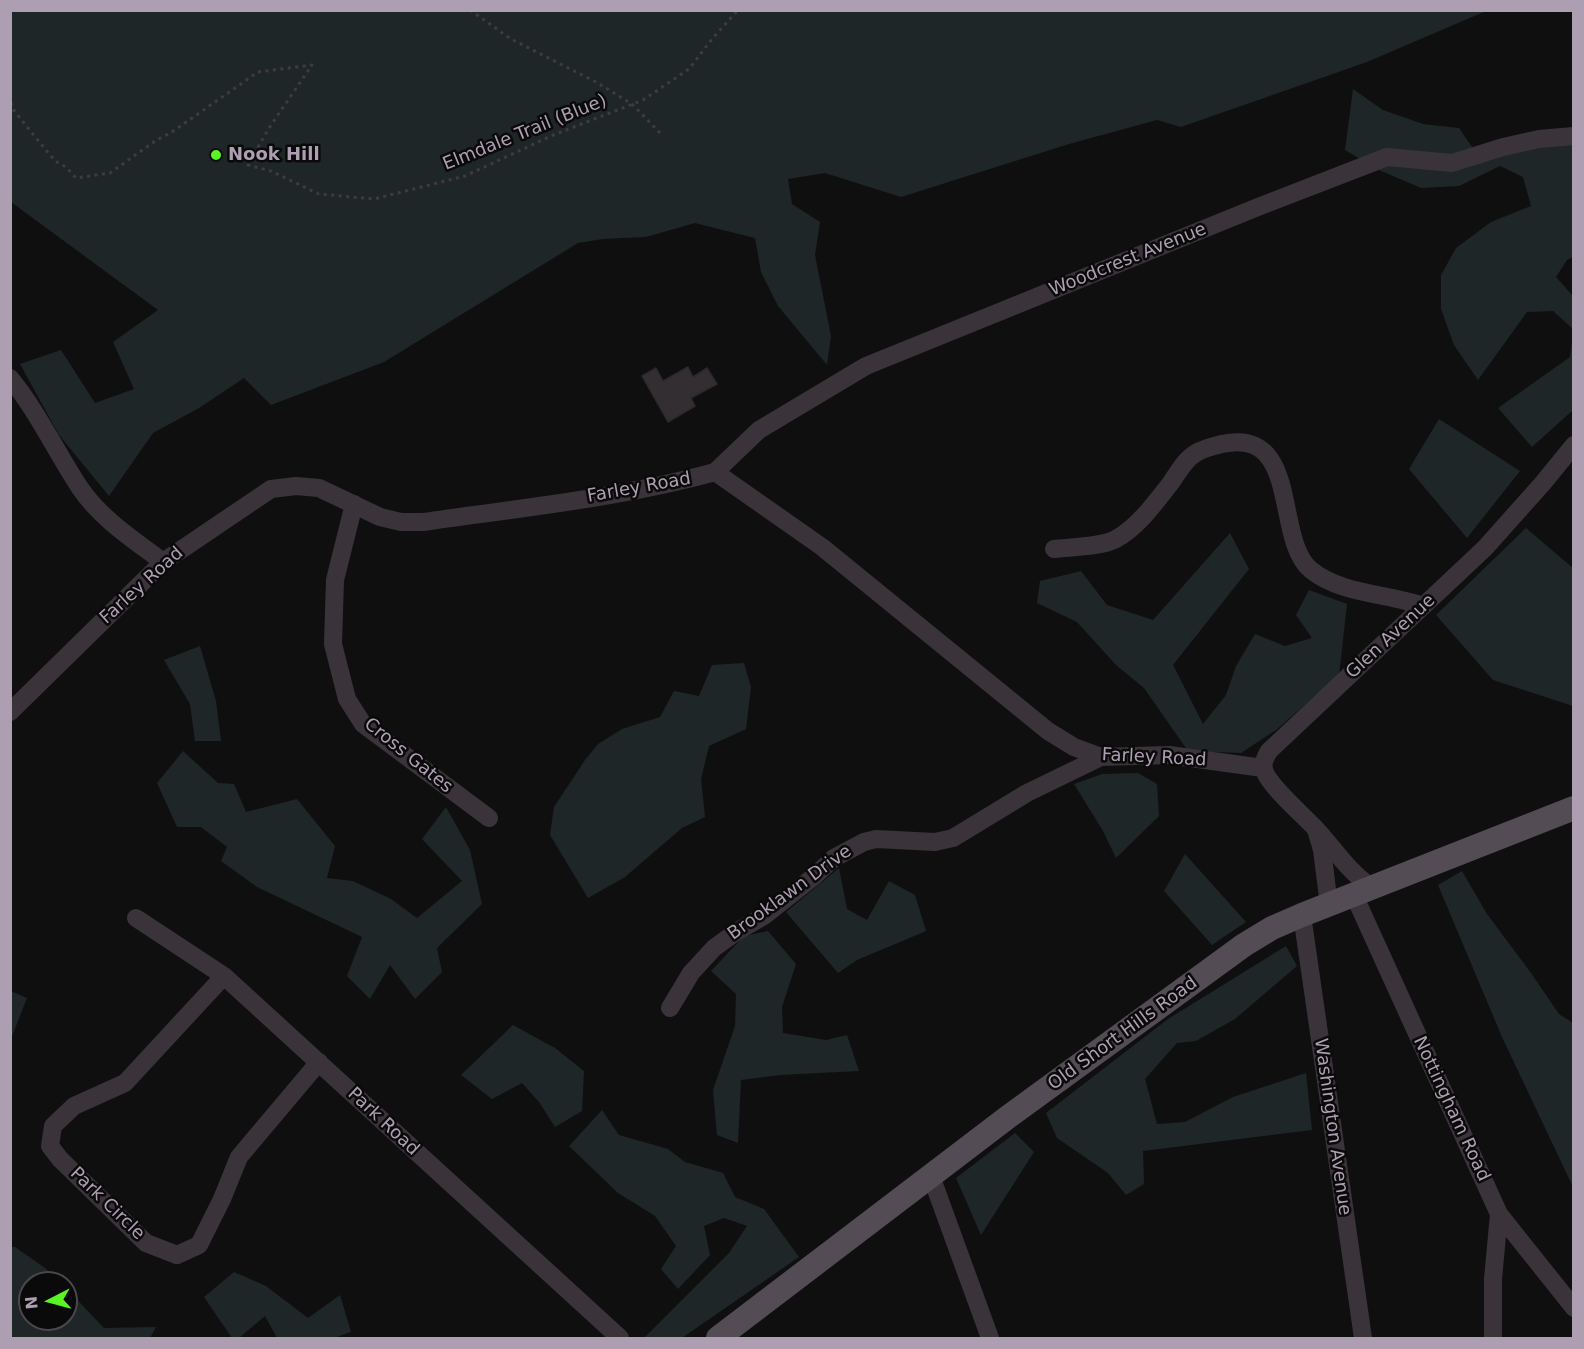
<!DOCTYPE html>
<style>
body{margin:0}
#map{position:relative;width:1584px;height:1349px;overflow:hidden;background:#100f10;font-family:"DejaVu Sans",sans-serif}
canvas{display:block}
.frame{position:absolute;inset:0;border:12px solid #ad9fb1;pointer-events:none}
.north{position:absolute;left:18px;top:1271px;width:60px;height:60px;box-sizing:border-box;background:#0b0a0b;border:2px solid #4c464d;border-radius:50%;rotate:264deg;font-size:16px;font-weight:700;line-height:24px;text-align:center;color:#ad9fb1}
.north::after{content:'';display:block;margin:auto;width:21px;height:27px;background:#59f423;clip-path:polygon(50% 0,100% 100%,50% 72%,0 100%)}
</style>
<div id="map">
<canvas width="1584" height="1349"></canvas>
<div class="frame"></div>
<div class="north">N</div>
</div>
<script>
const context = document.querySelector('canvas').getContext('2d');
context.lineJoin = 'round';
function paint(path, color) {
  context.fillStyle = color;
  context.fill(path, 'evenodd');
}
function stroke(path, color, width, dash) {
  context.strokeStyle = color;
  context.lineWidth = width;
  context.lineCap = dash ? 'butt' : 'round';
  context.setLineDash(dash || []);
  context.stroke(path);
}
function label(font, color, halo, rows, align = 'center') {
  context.font = font + ' "DejaVu Sans",sans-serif';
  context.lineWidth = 5;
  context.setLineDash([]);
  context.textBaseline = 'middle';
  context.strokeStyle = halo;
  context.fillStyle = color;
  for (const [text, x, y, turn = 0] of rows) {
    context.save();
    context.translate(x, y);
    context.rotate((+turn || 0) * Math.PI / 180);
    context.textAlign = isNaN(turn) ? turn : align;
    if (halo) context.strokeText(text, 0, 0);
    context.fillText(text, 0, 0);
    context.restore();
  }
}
const green = new Path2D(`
 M11 10H1486V11L1367 62 1181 127 1157 120 1069 144 901 197 825 173 788 179 792 204 820 222 815 255 831 336 827 365 778 306 761 272 755 238 695 223 646 237 603 239 578 243 384 362 271 405 244 378 199 408 153 433 109 496 59 435 20 364 61 350 95 403 134 389 113 342 158 310 11 202Z
 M1353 89 1383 110 1423 124 1459 128 1481 160 1542 142 1573 145V257L1567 260 1556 277 1573 296V329L1553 311 1527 312 1478 380 1454 345 1441 309V275L1456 248 1491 222 1531 206 1523 177 1500 166 1459 186 1421 188 1379 170 1345 150Z
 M1573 335V410L1532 447 1498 408 1570 357Z
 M1439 419 1520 471 1467 538 1409 469Z
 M1526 528 1573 568V706L1493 680 1436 615Z
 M1230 533 1249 569 1173 665 1203 724 1226 695 1236 666 1255 634 1285 646 1312 638 1296 615 1309 590 1347 604 1339 675 1276 730 1241 753 1188 751 1144 688 1116 665 1077 622 1037 603 1040 581 1081 571 1107 605 1153 620Z
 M200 646 216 701 221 741H195L190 704 164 660Z
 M744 663 751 687 746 729 709 746 701 779 705 817 682 828 625 877 588 898 550 835 554 807 585 760 598 744 622 729 660 717 674 691 699 696 712 665Z
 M183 751 218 783 234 784 246 812 297 799 335 846 327 878 353 881 391 899 417 918 462 881 422 839 446 807 470 850 482 904 437 948 442 972 415 999 390 965 370 999 347 976 362 937 257 887 221 861 227 847 201 827H177L157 783Z
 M1138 773 1157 784 1159 816 1116 858 1103 831 1074 784 1102 774Z
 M1185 854 1246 922 1212 945 1164 891Z
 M839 868 847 909 867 920 889 881 915 895 926 931 857 960 838 973 786 912Z
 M1462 871 1487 914 1531 973 1559 1014 1573 1023V1187L1502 1037 1438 885Z
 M768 931 796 964 782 1007 783 1033 826 1040 847 1035 859 1071 780 1075 741 1080 738 1143 717 1135 713 1090 735 1026 736 994 711 971 744 936Z
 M1286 946 1297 966 1235 1019 1196 1041 1177 1043 1145 1079 1157 1124 1185 1122 1233 1097 1306 1073 1312 1130 1143 1151 1144 1184 1126 1195 1108 1173 1057 1138 1046 1113 1168 1019Z
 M11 991 27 998 11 1039Z
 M513 1025 555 1048 584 1071 582 1111 555 1127 539 1102 522 1083 492 1099 461 1075Z
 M602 1110 619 1135 668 1149 685 1162 723 1173 735 1197 764 1209 799 1257 682 1338H644L729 1253 747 1226 724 1218 704 1226 710 1255 678 1289 661 1269 676 1246 655 1216 618 1193 569 1146Z
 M1015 1133 1034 1152 981 1235 956 1178Z
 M11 1247H15L45 1268 61 1283H30V1319H66V1288L104 1328 156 1327 150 1338H11Z
 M234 1272 266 1286 308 1318 340 1295 351 1332 334 1338H277L265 1316 239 1338H232L204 1297Z`);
const building = new Path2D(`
 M688 367 693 377 707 368 717 384 691 398 695 406 668 422 642 376 656 368 663 381Z`);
const path = new Path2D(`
 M470 10 511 39 596 82 632 104 663 136
 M10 95 12 108 28 128 55 161 66 167 76 178 110 173 155 141 172 132 258 72 312 65 269 128 248 165 271 171 319 194 374 199 465 176 551 136 643 100 689 69 712 39 738 10`);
const minor = new Path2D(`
 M10 378C38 412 56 452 80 488 101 519 134 540 163 562
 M715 472 759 430 866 366 1258 207 1387 157 1452 163 1503 147 1539 139 1574 136
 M354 504 335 580 333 644 347 699 363 724 489 818
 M1054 549C1071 547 1101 547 1116 539 1138 527 1155 503 1170 484 1178 473 1184 460 1196 453 1204 448 1214 446 1222 444 1302 427 1273 539 1311 570 1342 595 1388 593 1423 606
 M10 712 163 562 271 489 296 486 319 488 380 517 401 522H423C520 508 620 498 715 472L822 547 1048 731 1074 747 1101 757 1169 755 1263 768
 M1317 833 1322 850 1329 905
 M1373 888C1349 873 1334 848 1315 828 1304 816 1266 783 1264 769 1262 763 1266 756 1269 751L1485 548 1543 483 1574 445
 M1354 895 1499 1214 1574 1308
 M1302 915 1363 1338
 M136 918 224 976 620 1338
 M224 976 125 1083 74 1106 53 1126 50 1146 60 1159 146 1243 177 1255 199 1245 222 1199 239 1157 319 1062
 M670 1008 691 973 714 948 736 932 764 916 812 878 834 858 864 842 876 839 935 842 953 838 1027 793 1101 757
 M931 1176 990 1338
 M1493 1338V1279L1499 1214`);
const major = new Path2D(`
 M718 1338 1008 1117 1244 945 1272 928 1302 915 1574 808`);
const markers = [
 [216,155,6,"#59f423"]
];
const streetNames = [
 ["Elmdale Trail (Blue)",525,133,-22],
 ["Woodcrest Avenue",1128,260,-22],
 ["Farley Road",639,488,-10],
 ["Farley Road",142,586,-42],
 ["Glen Avenue",1391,637,-43],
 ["Cross Gates",408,756,39],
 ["Farley Road",1154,758,3],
 ["Brooklawn Drive",790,893,-36],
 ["Old Short Hills Road",1123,1034,-36],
 ["Nottingham Road",1451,1109,65],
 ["Park Road",383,1122,43],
 ["Washington Avenue",1332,1127,82],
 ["Park Circle",107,1204,44]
];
const poiNames = [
 ["Nook Hill",228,155]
];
paint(green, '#1f2628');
paint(building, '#322e32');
stroke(building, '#2c292c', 1.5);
stroke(path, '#403a41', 3, [3, 4.5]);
stroke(minor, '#3a343a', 18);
stroke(major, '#534c54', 24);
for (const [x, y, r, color] of markers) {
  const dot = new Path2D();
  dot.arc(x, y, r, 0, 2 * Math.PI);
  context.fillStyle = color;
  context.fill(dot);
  stroke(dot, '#0b0a0b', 2);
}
label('18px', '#ad9fb1', '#0b0a0b', streetNames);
label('bold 18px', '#ad9fb1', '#0b0a0b', poiNames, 'left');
</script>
